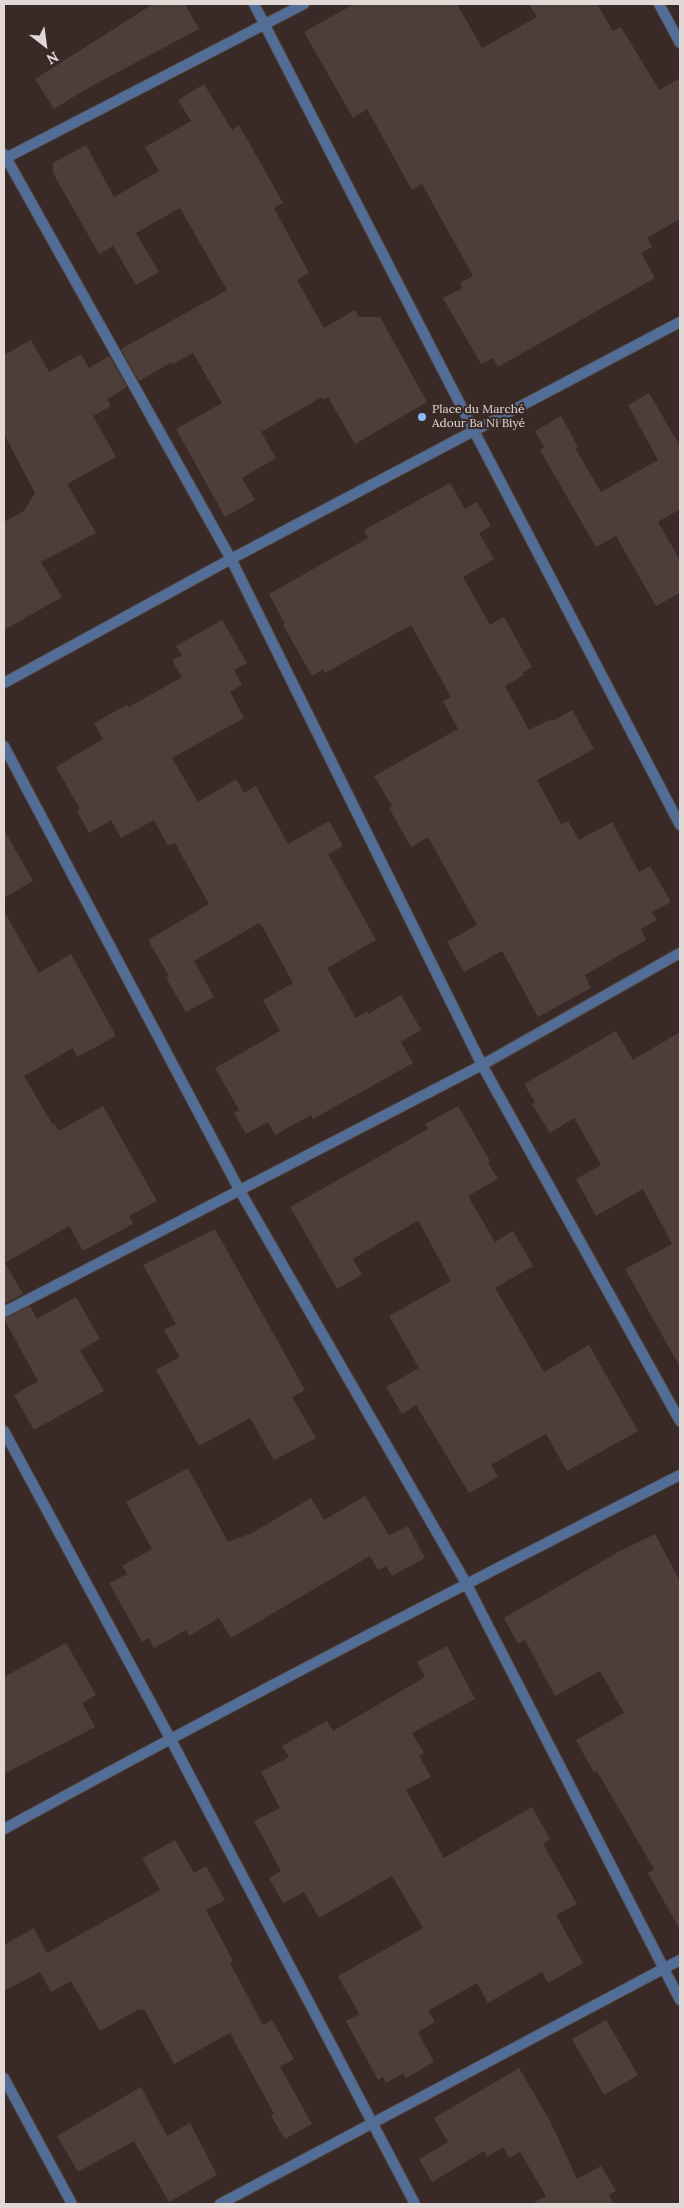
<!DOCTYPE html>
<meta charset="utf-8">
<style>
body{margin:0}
#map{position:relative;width:684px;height:2208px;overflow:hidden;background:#392a27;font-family:Lora,serif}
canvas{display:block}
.frame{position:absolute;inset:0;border:5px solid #e2d8d6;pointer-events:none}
.north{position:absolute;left:20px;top:20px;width:50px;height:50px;-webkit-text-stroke:4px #392a27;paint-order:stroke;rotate:150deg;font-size:14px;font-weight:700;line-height:20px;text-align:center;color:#e2d8d6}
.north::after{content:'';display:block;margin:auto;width:18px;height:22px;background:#e2d8d6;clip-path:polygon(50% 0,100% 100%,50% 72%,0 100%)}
</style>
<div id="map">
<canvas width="684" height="2208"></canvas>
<div class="frame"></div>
<div class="north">N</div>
</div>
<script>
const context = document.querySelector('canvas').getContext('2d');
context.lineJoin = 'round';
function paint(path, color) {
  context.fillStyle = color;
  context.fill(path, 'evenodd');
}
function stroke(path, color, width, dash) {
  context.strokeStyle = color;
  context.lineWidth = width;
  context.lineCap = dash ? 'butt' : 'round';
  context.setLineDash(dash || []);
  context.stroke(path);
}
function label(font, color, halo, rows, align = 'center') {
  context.font = font + ' Lora,serif';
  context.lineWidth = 4.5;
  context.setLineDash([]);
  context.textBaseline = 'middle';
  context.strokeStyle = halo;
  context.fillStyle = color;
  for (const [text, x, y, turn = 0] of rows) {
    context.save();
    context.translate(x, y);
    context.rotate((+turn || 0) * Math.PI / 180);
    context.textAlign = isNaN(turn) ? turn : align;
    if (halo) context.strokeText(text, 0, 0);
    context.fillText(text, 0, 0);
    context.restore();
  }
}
const building = new Path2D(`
 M153 4H185L199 29 88 88 54 109 35 79Z
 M354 4H457L482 48 537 17 529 4H597L613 31 621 27 659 90 680 78V219L647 238 652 247 641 253 655 278 498 367 493 358 481 364 443 298 463 288 460 283 473 276 422 184 412 190 367 109 353 118 304 32Z
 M204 84 232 130 239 125 283 203 274 208 309 273 297 280 324 328 355 310 359 317H380L427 402 355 444 328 397 323 400 322 397 261 432 276 458 242 478 255 500 225 517 176 429 222 403 193 353 173 364 172 362 139 381 121 349 227 290 180 208 136 233 159 272 136 285 113 246 99 254 53 173V163L86 145 114 197 159 171 145 147 191 121 178 100Z
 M31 340 49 372 81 354 89 368 109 356 127 387 107 399 111 406 93 416 116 457 67 484 96 533 41 562 62 597 4 630V522L24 511 35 493 4 434V355Z
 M649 393 680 446V509L658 522 680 560V593L656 606 616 536 596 547 540 450 544 447 535 431 561 416 578 447 575 448 601 492 658 460 628 405Z
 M450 483 465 509 477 502 491 526 479 533 494 559 463 577 490 625 504 617 532 667 522 673 524 675 505 686 529 730 551 719 553 721 572 710 594 749 537 780 561 824 568 821 579 840 612 822 639 872 650 866 671 902 652 912 657 920 641 929 646 940 585 975 591 988 538 1017 502 951 464 972 447 942 477 925 428 837 411 847 389 808 392 806 374 776 458 729 443 701 451 697 411 625 325 673 323 669 312 676 283 625 285 624 269 594 368 538 364 530Z
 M222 620 247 663 234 670 242 685 230 692 244 718 172 758 198 802 236 779 244 793 256 786 288 844 329 821 343 846 328 854 376 940 327 968 356 1018 367 1011 368 1014 401 995 421 1030 401 1042 413 1063 313 1119 311 1115 275 1135 268 1122 246 1134 234 1113 239 1110 215 1068 280 1031 263 1000 293 983 262 926 259 923 194 961 214 997 186 1012 166 978 169 976 148 940 209 904 175 843 168 846 154 820 121 838 111 820 89 833 77 811 80 809 56 767 103 739 94 723 127 705 129 707 182 677 172 660 182 655 176 646Z
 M4 830 33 881 4 898Z
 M4 911 39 973 71 954 116 1036 77 1057 73 1048 24 1076 52 1124 54 1123 59 1131 103 1106 157 1201 129 1216 133 1224 83 1251 69 1226 5 1263 23 1294 4 1304Z
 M616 1031 633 1060 680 1032V1367L625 1269 672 1244 643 1189 596 1216 576 1179 601 1165 574 1118 550 1133 532 1104 535 1102 524 1084Z
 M458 1106 490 1161 488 1163 498 1179 468 1196 495 1242 513 1231 533 1266 495 1288 544 1372 589 1345 638 1431 567 1471 546 1434 491 1465 498 1477 469 1493 416 1405 402 1414 386 1387 419 1368 389 1316 451 1281 419 1222 417 1221 353 1259 362 1275 337 1289 290 1207 428 1129 425 1124Z
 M215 1229 305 1390 292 1397 316 1438 274 1460 250 1418 199 1446 156 1370 180 1357 164 1330 176 1324 143 1265Z
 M76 1297 100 1339 80 1350 104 1391 34 1430 14 1395 38 1381 4 1319 30 1306 37 1319Z
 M188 1468 228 1542 252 1533 311 1498 324 1520 365 1496 389 1535 408 1526 425 1558 392 1576 386 1566 378 1570 370 1556 231 1638 219 1618 189 1636 186 1630 154 1648 149 1638 142 1642 109 1583 127 1574 122 1566 152 1549 126 1502Z
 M655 1534 680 1581V1930L648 1873 654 1869 597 1771 594 1773 576 1740 624 1713 600 1671 555 1696 525 1640 518 1644 504 1618 618 1552Z
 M66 1643 96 1695 82 1703 95 1727 4 1774V1677Z
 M447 1646 475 1699 412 1733 424 1753 419 1756 431 1777 406 1790 444 1858 532 1807 550 1839 543 1844 577 1904 556 1915 583 1963 548 1983 542 1972 488 2003 477 1983 428 2011 435 2022 418 2032 434 2062 406 2078 403 2073 386 2083 383 2077 378 2080 346 2021 359 2014 338 1976 423 1928 392 1876 319 1918 304 1892 283 1903 269 1878 281 1871 254 1821 280 1808 261 1772 289 1757 282 1746 327 1721 333 1731 425 1677 417 1662Z
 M175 1840 194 1873 206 1866 225 1900 206 1910 233 1961 230 1963 263 2025 272 2020 294 2059 280 2067 312 2124 285 2139 271 2116 274 2114 230 2033 174 2064 144 2009 140 2011 139 2009 100 2031 71 1981 51 1992 40 1972 4 1991V1945L34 1928 47 1953 160 1890 142 1858Z
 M606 2020 638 2075 604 2095 572 2039Z
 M519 2068 550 2121 577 2179 601 2166 616 2191 609 2195 614 2204H531L546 2196 520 2152 509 2158 503 2147 487 2157 484 2151 432 2182 419 2159 448 2142 434 2118Z
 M141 2087 167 2136 190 2123 217 2175 169 2202 134 2141 78 2172 57 2136Z`);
const minor = new Path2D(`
 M254 4 474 431 680 825
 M659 4 680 43
 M4 154 231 559 482 1065 680 1421
 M4 159 304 4
 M4 683 231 559 680 322
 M4 746 240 1191 466 1583 680 2000
 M4 1312 482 1065 680 953
 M4 1431 170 1738 415 2204
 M4 1829C227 1707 453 1590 680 1475
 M4 2078 72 2204
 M220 2204 680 1960`);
const markers = [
 [422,417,5,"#8bbafc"]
];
const poiNames = [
 ["Place du Marché",432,410],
 ["Adour Ba Ni Biyé",432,424]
];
paint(building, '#4e3e3a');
stroke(minor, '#544643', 12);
stroke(minor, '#526e96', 10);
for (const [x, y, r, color] of markers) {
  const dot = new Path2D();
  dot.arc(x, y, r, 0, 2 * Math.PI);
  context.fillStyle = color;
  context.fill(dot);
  stroke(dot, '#392a27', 2);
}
label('12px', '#e2d8d6', '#392a27', poiNames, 'left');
</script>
